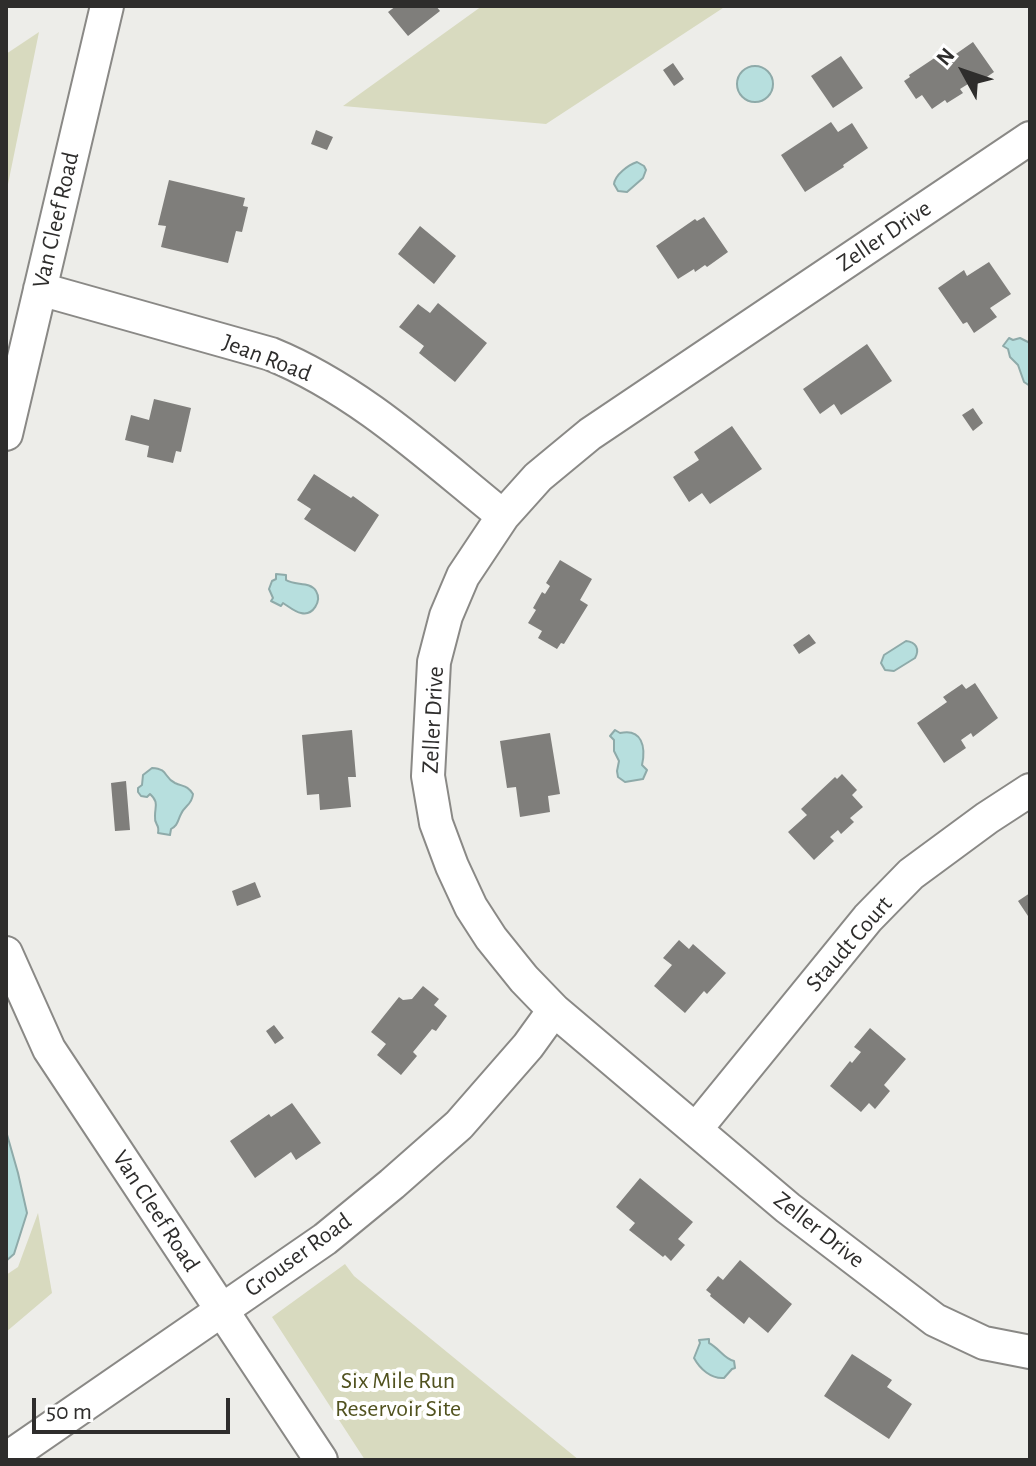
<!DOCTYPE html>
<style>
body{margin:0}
#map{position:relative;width:1036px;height:1466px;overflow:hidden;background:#edede9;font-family:"Alegreya Sans",sans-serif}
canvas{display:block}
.frame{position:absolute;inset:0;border:8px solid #2e2d2c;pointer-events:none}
.north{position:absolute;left:924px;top:32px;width:80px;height:80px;-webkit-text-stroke:6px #fff;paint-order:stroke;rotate:310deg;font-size:22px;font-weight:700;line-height:32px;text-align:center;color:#2e2d2c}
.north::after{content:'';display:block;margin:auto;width:28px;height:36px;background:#2e2d2c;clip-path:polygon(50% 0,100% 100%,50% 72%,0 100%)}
.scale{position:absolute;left:32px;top:1398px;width:198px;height:36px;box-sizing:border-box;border:4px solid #2e2d2c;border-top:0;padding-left:10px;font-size:24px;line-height:28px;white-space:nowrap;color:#2e2d2c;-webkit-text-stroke:6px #fff;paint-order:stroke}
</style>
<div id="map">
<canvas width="1036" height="1466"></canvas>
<div class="frame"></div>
<div class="north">N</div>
<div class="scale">50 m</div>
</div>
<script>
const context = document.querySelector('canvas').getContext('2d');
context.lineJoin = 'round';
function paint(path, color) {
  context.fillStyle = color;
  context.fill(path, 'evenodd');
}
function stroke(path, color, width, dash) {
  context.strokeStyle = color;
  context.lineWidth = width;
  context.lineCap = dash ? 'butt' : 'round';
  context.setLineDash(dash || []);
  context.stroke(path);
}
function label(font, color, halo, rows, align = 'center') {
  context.font = font + ' "Alegreya Sans",sans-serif';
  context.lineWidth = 8;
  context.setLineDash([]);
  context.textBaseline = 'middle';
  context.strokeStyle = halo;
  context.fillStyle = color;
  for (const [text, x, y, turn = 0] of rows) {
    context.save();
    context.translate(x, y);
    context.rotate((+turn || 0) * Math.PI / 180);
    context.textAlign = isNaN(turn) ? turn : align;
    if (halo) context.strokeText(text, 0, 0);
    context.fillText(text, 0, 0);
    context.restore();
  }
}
const green = new Path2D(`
 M482 6H726L546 124 343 106Z
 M39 32 6 194V54Z
 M38 1213 52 1293 6 1332V1275L18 1267Z
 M345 1264 354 1276 579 1460H365L272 1317Z`);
const water = new Path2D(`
 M737 84a18 18 0 1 1 36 0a18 18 0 1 1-36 0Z
 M637 162 644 166 646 170 643 178 627 192 618 191 614 184C615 175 628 165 637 162Z
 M1009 338 1013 340 1020 338 1030 343V386L1024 382 1018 365 1010 357 1008 349 1003 346Z
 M276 574 286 575V580C295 586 310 581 316 591 322 601 313 616 301 613 295 612 288 606 283 603L281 606 271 601 273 598 269 589 272 581 276 579Z
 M906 641C916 642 920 649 915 658L894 671 885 670 881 663 884 655Z
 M615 730 620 733C642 728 646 747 642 765L647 770 643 779 625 782 618 777 617 771 619 761 614 751V740L610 736Z
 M152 768C169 769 163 777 175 783 184 787 187 785 193 794 192 805 185 805 181 814 177 822 178 825 171 829L170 835 158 833C160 823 154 826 155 816 155 806 159 802 150 794L147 797 141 796 138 792V788L142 785 143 775Z
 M6 1131 18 1173 27 1213 14 1254 6 1261Z
 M709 1339V1343C719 1348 724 1359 734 1361L735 1368 732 1369 724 1378C711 1379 700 1369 694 1358L700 1343 699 1340Z`);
const building = new Path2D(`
 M396 6H436L440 11 408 36 388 12Z
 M973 42 994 72 971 88 968 84 960 89 963 93 947 103 945 100 932 109 922 95 916 99 904 81 910 77 909 75 948 49 953 56Z
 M841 56 863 88 833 108 811 76Z
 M673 63 684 79 674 86 663 70Z
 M831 122 838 132 852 123 868 148 843 165 844 167 805 192 781 155Z
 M316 130 333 137 327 150 311 144Z
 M169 180 245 198 243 206 248 207 242 232 236 231 228 263 161 247 166 226 158 225Z
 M704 217 728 252 707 267 705 265 695 272 694 269 678 279 656 246 695 219 697 221Z
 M420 226 456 256 434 284 398 254Z
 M989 262 1011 294 990 308 997 317 974 333 967 322 963 324 938 288 964 270 967 276Z
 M438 303 487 343 455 382 419 353 424 346 399 327 418 304 430 313Z
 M867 344 892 381 841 415 834 404 820 414 803 389Z
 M154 399 191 408 181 452 176 451 173 463 147 457 149 446 125 440 131 415 149 420Z
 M973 408 983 423 973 431 962 415Z
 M732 426 762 469 710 504 702 493 689 502 673 477 699 460 694 452Z
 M314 474 351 498 353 496 379 515 355 552 304 519 311 509 297 500Z
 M560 560 592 579 580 600 588 605 564 644 561 643 557 649 538 638 542 631 528 623 536 610 533 608 542 592 545 594 550 586 546 583Z
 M809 634 816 643 799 654 793 645Z
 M975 683 998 718 973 737 971 733 961 740 966 748 944 763 917 723 947 702 943 697 962 684 966 689Z
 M352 730 356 777H348L351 807 320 810 319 794 307 795 302 735Z
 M550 733 560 794 548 796 550 812 520 817 516 787 507 788 500 741Z
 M842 774 857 790 852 795 863 807 850 818 854 822 841 834 838 830 830 837 834 841 814 860 788 832 807 815 801 809 835 777 837 779Z
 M126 781 130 830 115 831 111 783Z
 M255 882 261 897 237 906 232 891Z
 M1030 893V919L1018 901Z
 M679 940 689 949 693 944 726 973 707 994 704 991 685 1013 654 986 672 965 663 958Z
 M423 986 439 999 434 1005 447 1016 436 1031 432 1029 413 1052 417 1056 401 1075 377 1055 386 1044 371 1032 399 997 403 1000 412 999Z
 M274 1025 284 1038 275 1044 266 1031Z
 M870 1028 906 1059 884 1085 890 1091 875 1109 869 1103 861 1112 830 1086 850 1061 852 1063 861 1052 854 1047Z
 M292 1103 321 1143 296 1160 291 1152 255 1178 230 1141 269 1114 271 1117Z
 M640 1178 693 1222 678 1239 685 1245 671 1261 665 1255 663 1257 629 1230 635 1223 616 1207Z
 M740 1260 792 1304 768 1333 749 1317 744 1324 710 1296 711 1294 706 1290 718 1276 723 1280Z
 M852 1354 892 1380 887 1387 912 1404 889 1439 824 1396Z`);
const minor = new Path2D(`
 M1030 138 590 434 538 477 503 516 463 576 446 616 434 662 428 776 436 823 452 866 471 907 491 938 524 979 554 1010 788 1208 935 1320 984 1343 1030 1352
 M40 289 271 354C359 390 430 457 503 516
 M6 434 107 6
 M6 953 49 1049 321 1460
 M696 1129 868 918 911 874 987 818 1030 790
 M6 1459 325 1239 392 1184 459 1125 528 1046 554 1010`);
const streetNames = [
 ["Van Cleef Road",56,220,-77],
 ["Zeller Drive",884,236,-34],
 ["Jean Road",267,358,21],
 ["Zeller Drive",433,720,-87],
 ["Staudt Court",849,944,-49],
 ["Van Cleef Road",156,1211,57],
 ["Zeller Drive",819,1230,38],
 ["Grouser Road",298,1255,-36]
];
const parkNames = [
 ["Six Mile Run",398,1381],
 ["Reservoir Site",398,1409]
];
paint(green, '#d8dabf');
paint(water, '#b7dfde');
stroke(water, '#8eaaa9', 2);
paint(building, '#7f7e7b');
stroke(minor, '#8a8986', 36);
stroke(minor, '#fff', 32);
label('24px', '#2e2d2c', '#fff', streetNames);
label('24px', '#51521f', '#fff', parkNames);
</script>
